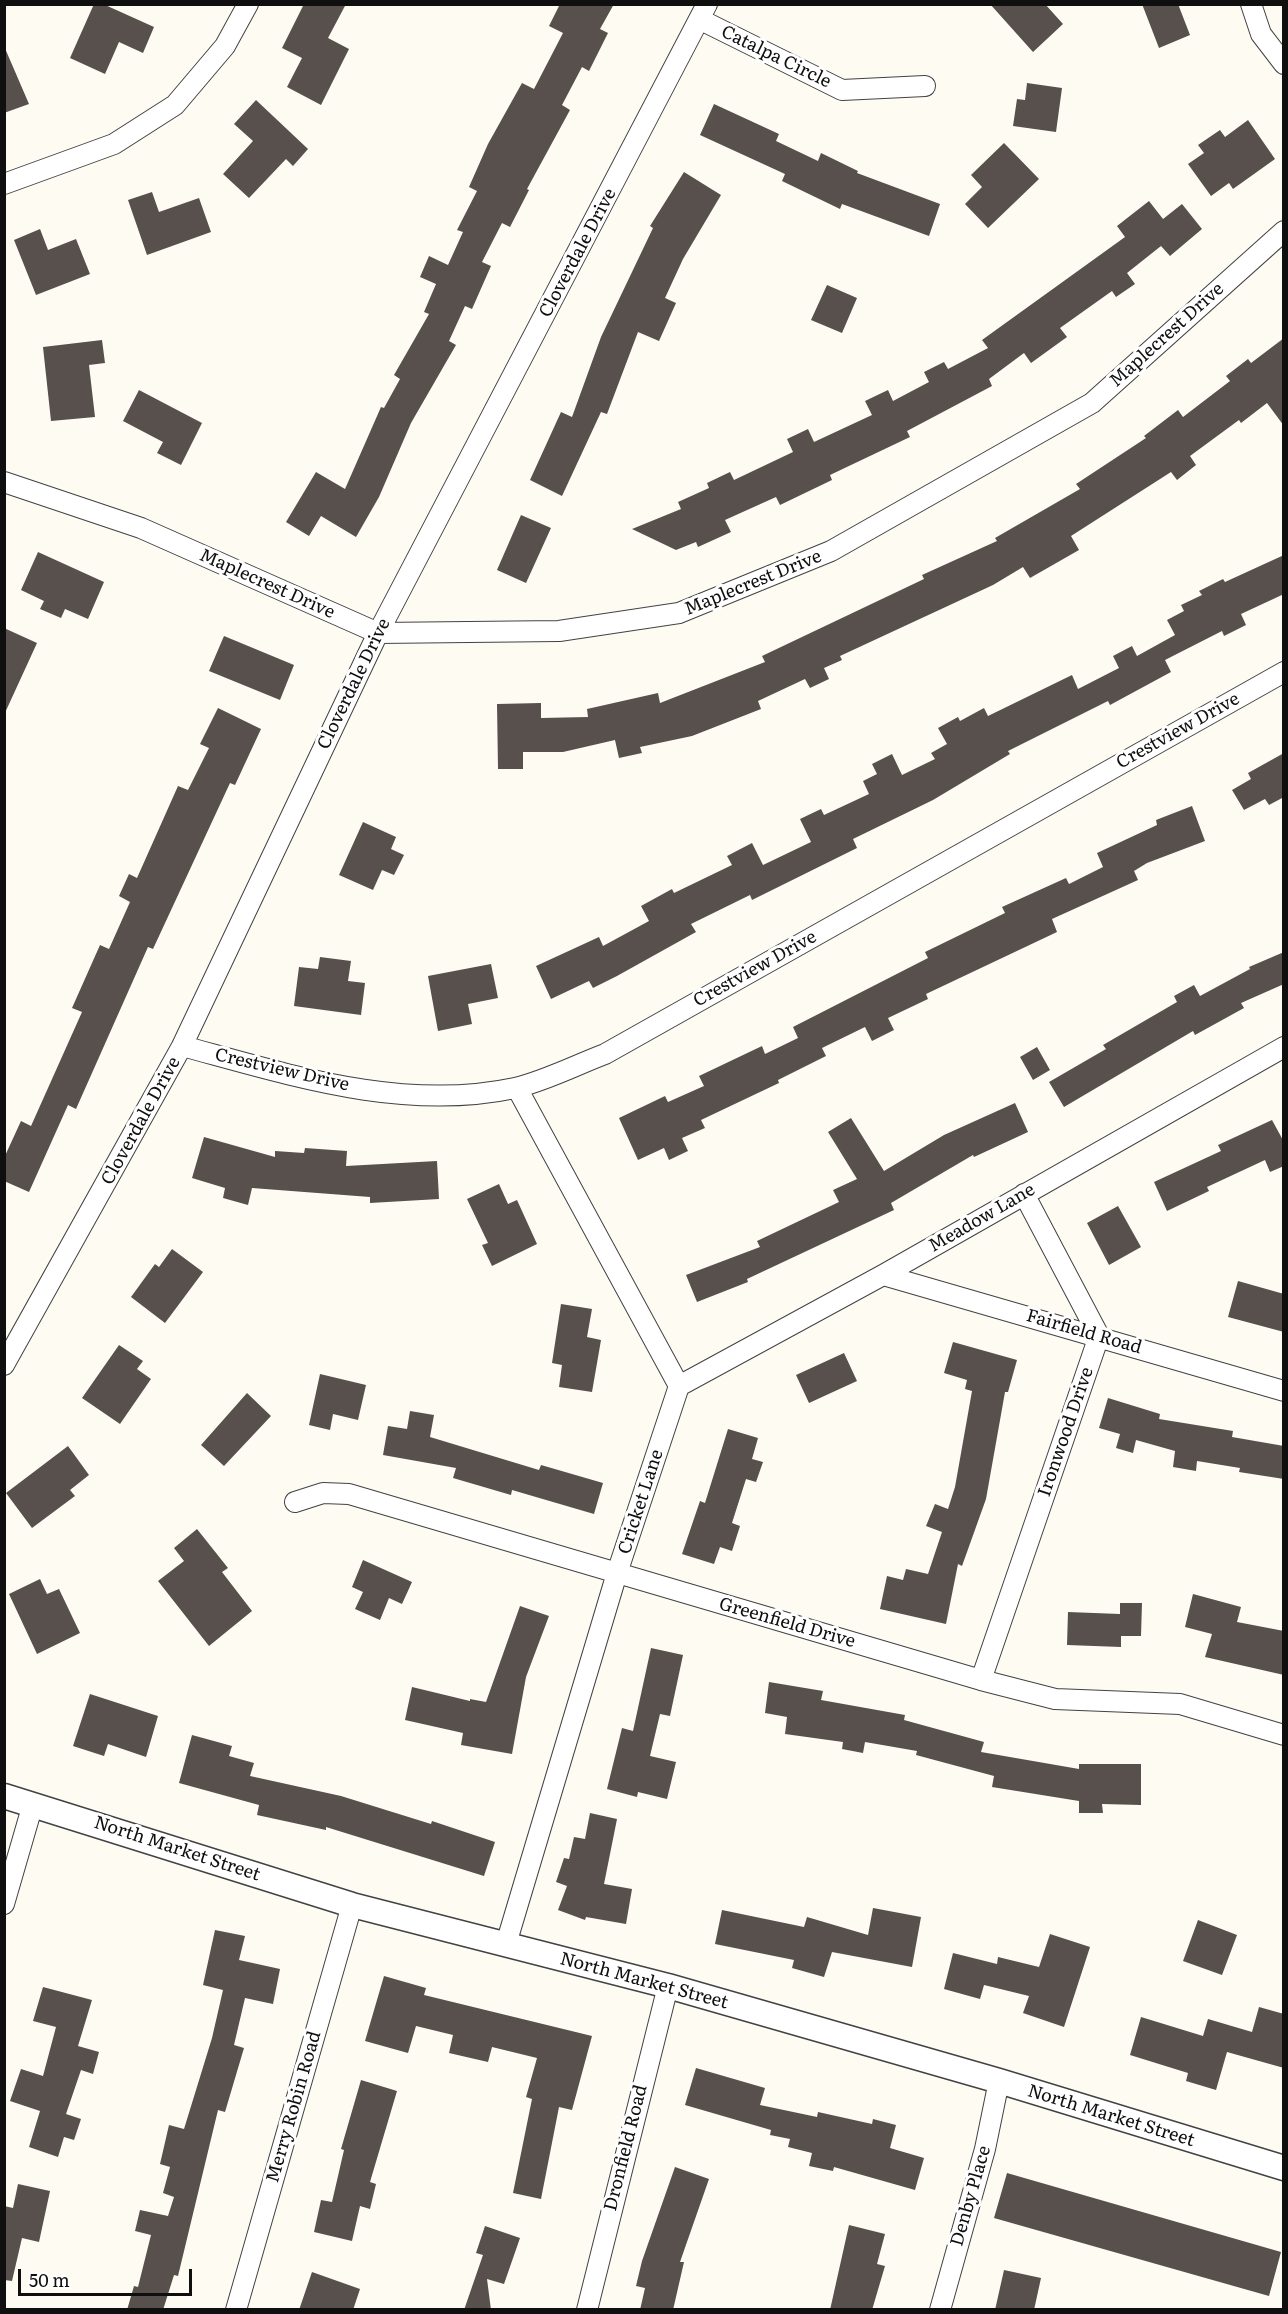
<!DOCTYPE html>
<style>
body{margin:0}
#map{position:relative;width:1288px;height:2314px;overflow:hidden;background:#fefcf2;font-family:Literata,serif}
canvas{display:block}
.frame{position:absolute;inset:0;border:6px solid #0f0f0f;pointer-events:none}
.scale{position:absolute;left:18px;top:2269px;width:174px;height:27px;box-sizing:border-box;border:3px solid #0f0f0f;border-top:0;padding-left:8px;font-size:18px;line-height:21px;white-space:nowrap;color:#0f0f0f;-webkit-text-stroke:4px #fff;paint-order:stroke}
</style>
<div id="map">
<canvas width="1288" height="2314"></canvas>
<div class="frame"></div>
<div class="scale">50 m</div>
</div>
<script>
const context = document.querySelector('canvas').getContext('2d');
context.lineJoin = 'round';
function paint(path, color) {
  context.fillStyle = color;
  context.fill(path, 'evenodd');
}
function stroke(path, color, width, dash) {
  context.strokeStyle = color;
  context.lineWidth = width;
  context.lineCap = dash ? 'butt' : 'round';
  context.setLineDash(dash || []);
  context.stroke(path);
}
function label(font, color, halo, rows, align = 'center') {
  context.font = font + ' Literata,serif';
  context.lineWidth = 6;
  context.setLineDash([]);
  context.textBaseline = 'middle';
  context.strokeStyle = halo;
  context.fillStyle = color;
  for (const [text, x, y, turn = 0] of rows) {
    context.save();
    context.translate(x, y);
    context.rotate((+turn || 0) * Math.PI / 180);
    context.textAlign = isNaN(turn) ? turn : align;
    if (halo) context.strokeText(text, 0, 0);
    context.fillText(text, 0, 0);
    context.restore();
  }
}
const building = new Path2D(`
 M94 4H103L154 27 143 53 119 42 105 74 70 58Z
 M304 4H346L328 38 349 49 321 105 287 87 302 58 282 48Z
 M560 4H614L600 29 608 33 589 71 582 67 562 105 570 110 527 189 529 190 510 227 502 223 482 262 491 266 472 309 465 306 449 341 456 345 411 423 379 497 356 537 321 516 309 536 286 522 316 472 345 489 381 407 384 408 400 379 394 375 429 314 424 312 436 284 420 277 429 256 448 265 463 232 457 230 477 191 469 187 488 144 522 83 534 89 563 33 549 26Z
 M990 4H1045L1063 24 1033 52Z
 M1142 4H1178L1190 35 1159 48Z
 M4 46 29 104 4 113Z
 M1027 83 1062 88 1056 132 1013 126 1017 99 1025 100Z
 M256 100 308 149 293 166 286 159 249 198 223 174 253 141 234 124Z
 M714 104 779 134 776 141 818 161 821 153 858 171 857 173 940 204 929 236 842 204 840 209 782 181 785 174 700 135Z
 M1248 120 1275 159 1233 189 1229 183 1211 196 1188 164 1204 153 1198 145 1220 130 1225 137Z
 M1004 143 1039 179 988 228 965 204 982 187 971 175Z
 M684 172 721 195 683 259 665 298 676 303 659 341 638 332 607 414 601 412 562 496 530 480 561 412 572 417 601 337 653 228 650 226Z
 M152 192 159 212 199 198 211 232 147 255 128 200Z
 M1149 201 1163 219 1182 204 1202 229 1170 256 1161 246 1127 273 1135 284 1116 297 1112 291 1060 328 1067 337 1031 363 1024 353 989 379 992 386 907 431 910 437 830 475 832 480 780 505 776 497 725 520 731 532 698 547 696 542 676 550 632 529 681 509 678 502 709 488 707 483 730 472 734 480 793 452 787 439 808 429 814 442 872 415 865 401 888 390 893 401 929 382 924 372 944 362 948 369 988 348 982 340 1125 237 1117 226Z
 M40 229 48 250 76 239 90 274 36 295 14 240Z
 M827 285 857 298 842 333 811 320Z
 M1284 338V426L1267 403 1241 423 1239 420 1190 456 1196 465 1177 480 1171 472 1071 536 1079 550 1030 578 1023 567 993 585 840 656 842 660 824 668 829 679 810 688 805 679 758 701 761 709 692 736 640 747 642 753 619 758 615 740 563 752H523V769H498L497 704 541 703V718L588 717 587 709 658 693 660 703 765 662 762 656 924 579 922 575 997 541 995 538 1080 489 1076 484 1146 438 1144 436 1178 410 1183 417 1230 381 1226 376 1248 359 1251 363Z
 M102 340 105 363 89 365 95 417 51 421 43 347Z
 M139 390 202 423 181 465 157 453 163 442 123 421Z
 M521 515 551 528 526 583 497 570Z
 M38 552 104 582 88 619 65 609 61 618 40 609 44 601 21 590Z
 M1284 555V594L1241 614 1246 625 1224 636 1222 631 1165 660 1171 672 1110 705 1108 701 1008 751 1010 754 933 800 853 839 857 848 752 900 750 895 691 924 696 932 617 976 593 988 589 981 551 999 536 966 599 937 603 946 649 921 641 906 672 889 674 893 732 865 727 856 752 843 763 865 811 842 800 819 821 809 824 815 869 794 863 781 877 774 872 764 892 754 902 775 935 759 931 753 947 744 938 728 958 717 960 721 984 708 988 716 1072 675 1078 689 1119 668 1113 656 1132 646 1137 656 1175 635 1167 620 1184 611 1181 605 1202 595 1199 591 1223 579 1225 582Z
 M4 628 37 643 4 715Z
 M224 636 294 665 280 700 209 671Z
 M218 708 261 729 235 785 230 783 153 949 148 947 76 1109 68 1105 29 1192 4 1181V1158L21 1121 31 1126 82 1012 72 1008 100 945 109 949 130 902 119 896 129 874 137 878 178 786 188 790 209 748 200 744Z
 M1284 753V797L1269 805 1265 799 1244 810 1232 790 1251 779 1248 773Z
 M1192 806 1205 841 1147 863 1134 871 1138 880 1052 919 1057 932 926 994 928 999 888 1018 894 1030 872 1041 865 1027 822 1048 826 1056 778 1080 779 1083 701 1120 705 1128 682 1138 688 1151 669 1160 664 1148 638 1160 619 1118 665 1096 668 1102 704 1086 699 1076 762 1046 765 1054 798 1038 793 1027 928 958 925 952 1005 913 1002 907 1066 878 1069 884 1103 867 1097 853 1157 825 1156 820Z
 M363 822 396 837 391 849 404 855 394 875 382 870 373 890 339 875Z
 M1284 952V984L1241 1003 1244 1008 1195 1035 1193 1031 1064 1107 1049 1082 1106 1049 1103 1045 1177 1002 1174 996 1194 985 1200 996 1250 969 1249 967Z
 M320 957 351 961 348 981 365 983 361 1015 294 1006 299 967 318 969Z
 M491 964 498 998 468 1004 472 1024 438 1031 428 976Z
 M1037 1047 1050 1070 1033 1080 1020 1057Z
 M1015 1103 1028 1132 974 1157 973 1155 891 1203 894 1210 747 1279 748 1282 697 1302 686 1275 760 1247 757 1241 839 1202 833 1190 857 1179 828 1132 851 1118 884 1171 944 1135Z
 M1272 1120 1284 1142V1166L1270 1172 1265 1160 1207 1187 1209 1191 1167 1211 1154 1182 1221 1151 1218 1145Z
 M204 1137 275 1157V1151L304 1153 305 1148 347 1151 346 1166 437 1161 439 1199 370 1203V1197L252 1188 248 1205 223 1198 225 1188 192 1178Z
 M499 1184 508 1204 517 1200 537 1244 492 1266 482 1245 488 1243 467 1199Z
 M1118 1206 1141 1247 1109 1265 1087 1223Z
 M172 1249 203 1272 165 1323 131 1297 155 1264 159 1267Z
 M1238 1281 1284 1294V1332L1228 1317Z
 M561 1304 592 1309 587 1337 601 1340 592 1392 559 1387 562 1365 552 1363Z
 M953 1342 1017 1360 1008 1392H1005L986 1499 962 1566 958 1564 946 1624 880 1609 887 1576 903 1580 906 1569 928 1574 942 1532 926 1526 935 1504 948 1509 955 1487 972 1391 965 1389 967 1380 944 1373Z
 M119 1345 143 1361 137 1369 151 1379 120 1424 82 1398Z
 M844 1353 857 1381 809 1403 796 1375Z
 M320 1374 366 1385 358 1420 333 1414 330 1430 309 1425Z
 M247 1393 271 1416 224 1466 201 1445Z
 M1108 1398 1160 1414 1159 1419 1233 1431 1232 1437 1284 1446V1479L1239 1472 1240 1468 1197 1461 1196 1471 1173 1467 1175 1451 1136 1440 1133 1453 1116 1448 1120 1434 1099 1428Z
 M410 1411 434 1415 430 1437 539 1470 541 1465 603 1483 594 1514 512 1490 511 1495 453 1478 456 1468 383 1455 388 1426 407 1429Z
 M728 1429 758 1438 752 1459 763 1462 756 1482 746 1479 732 1523 740 1526 732 1551 720 1547 714 1564 682 1554 700 1501 705 1503Z
 M68 1446 89 1475 70 1490 75 1496 32 1528 6 1493Z
 M197 1529 228 1568 222 1572 252 1611 209 1646 158 1581 184 1561 174 1548Z
 M363 1560 412 1582 402 1604 389 1598 380 1620 355 1609 363 1592 352 1587Z
 M40 1579 47 1594 59 1589 80 1633 37 1654 9 1594Z
 M1193 1594 1241 1607 1237 1622 1284 1631V1675L1205 1657 1212 1634 1185 1627Z
 M1120 1603H1142L1141 1636H1121V1647L1067 1645 1068 1612 1120 1614Z
 M520 1606 549 1616 526 1677 512 1754 461 1745 463 1733 405 1720 412 1687 470 1701V1699L486 1702Z
 M651 1648 683 1655 670 1716 660 1714 650 1756 676 1762 667 1799 638 1792 637 1797 607 1789 622 1728 633 1731Z
 M769 1682 823 1691 821 1700 905 1715 904 1720 984 1742 981 1752 1079 1769V1764H1141V1805L1102 1804 1103 1813H1079V1801L992 1787 994 1776 916 1755 917 1751 865 1742 863 1753 842 1749 843 1742 785 1734 787 1717 765 1713Z
 M90 1694 158 1716 146 1757 108 1744 104 1756 73 1746Z
 M192 1735 232 1746 229 1756 254 1763 250 1776 341 1796 431 1824 432 1821 495 1842 484 1876 326 1827V1830L257 1815 259 1805 179 1783Z
 M590 1813 617 1819 604 1884 632 1889 626 1924 586 1917 585 1920 558 1910 567 1886 556 1882 564 1858 569 1859 574 1837 585 1839Z
 M873 1908 921 1917 912 1967 832 1952 824 1977 792 1968 794 1960 715 1944 722 1910 804 1927 807 1917 868 1935Z
 M1198 1920 1237 1935 1222 1975 1183 1961Z
 M215 1930 245 1936 239 1960 280 1969 273 2004 245 1998 234 2045 244 2048 225 2112 218 2110 178 2276 174 2275 163 2310H127L134 2286 138 2287 151 2235 135 2231 140 2210 168 2216 174 2197 163 2193 170 2167 160 2164 169 2125 184 2129 212 2038 223 1990 203 1985Z
 M1050 1934 1090 1947 1064 2027 1023 2013 1029 1996 984 1985 980 1999 944 1989 953 1953 997 1964 998 1957 1039 1967Z
 M384 1976 426 1988 424 1995 592 2036 572 2110 559 2107 541 2199 513 2193 532 2099 526 2097 537 2058 492 2047 488 2062 449 2053 453 2035 416 2026 408 2053 365 2041Z
 M43 1987 92 2000 78 2046 99 2052 93 2074 81 2070 66 2114 81 2119 74 2140 64 2137 58 2157 29 2147 40 2111 10 2101 21 2069 43 2076 56 2027 33 2021Z
 M1259 2007 1284 2014V2068L1227 2052 1216 2090 1186 2081 1188 2073 1130 2055 1141 2017 1203 2036 1208 2019 1252 2032Z
 M696 2068 765 2088 760 2105 817 2117 818 2112 872 2124 873 2119 896 2125 890 2148 924 2158 915 2190 834 2167 833 2171 809 2166 812 2153 788 2147 790 2139 770 2135 771 2130 685 2105Z
 M361 2080 397 2091 370 2182 376 2184 370 2209 360 2206 352 2241 314 2232 321 2200 332 2202 344 2150 341 2149Z
 M675 2167 709 2179 680 2262H684L673 2310H640L645 2288 636 2286 642 2261Z
 M1007 2173 1281 2252 1269 2296 994 2218Z
 M18 2184 50 2191 39 2242 22 2238 12 2281 4 2280V2206L13 2208Z
 M849 2225 885 2234 877 2264 885 2266 872 2310H830Z
 M485 2226 520 2238 504 2284 487 2279 491 2310H464L483 2255 476 2253Z
 M1004 2270 1041 2278 1034 2310H995Z
 M312 2272 360 2289 353 2310H299Z`);
const minor = new Path2D(`
 M1251 4 1261 34 1284 64
 M701 20 842 90 925 86
 M4 184 114 144 175 105 225 46 248 4
 M4 482 141 528 378 633 559 631 679 613 831 551 1092 403 1284 231
 M182 1046C290 1075 403 1112 515 1088 545 1081 576 1065 605 1054L1284 672
 M883 1275 1284 1391
 M4 1365 182 1046 378 633 707 4
 M679 1386 883 1275 1284 1047
 M295 1502 323 1493 349 1494 981 1680 1055 1699 1180 1704 1284 1735
 M981 1680 1099 1336 1024 1194
 M4 1904 33 1804
 M506 1944 617 1573 679 1386 517 1088
 M236 2310 352 1905
 M587 2310 668 1986
 M940 2310 985 2149 999 2081`);
const tertiary = new Path2D(`
 M4 1796 352 1905 668 1986 999 2081 1284 2168`);
const streetNames = [
 ["Catalpa Circle",776,57,26],
 ["Cloverdale Drive",578,253,-62],
 ["Maplecrest Drive",1167,335,-42],
 ["Maplecrest Drive",753,583,-22],
 ["Maplecrest Drive",267,584,24],
 ["Cloverdale Drive",354,684,-64],
 ["Crestview Drive",1178,731,-29],
 ["Crestview Drive",755,969,-29],
 ["Crestview Drive",282,1070,13],
 ["Cloverdale Drive",141,1121,-61],
 ["Meadow Lane",982,1218,-30],
 ["Fairfield Road",1084,1332,16],
 ["Ironwood Drive",1066,1432,-71],
 ["Cricket Lane",641,1502,-72],
 ["Greenfield Drive",787,1623,16],
 ["North Market Street",177,1849,18],
 ["North Market Street",644,1981,15],
 ["Merry Robin Road",294,2107,-74],
 ["North Market Street",1111,2116,17],
 ["Dronfield Road",626,2148,-76],
 ["Denby Place",971,2196,-74]
];
paint(building, '#57504c');
stroke(minor, '#424242', 22);
stroke(tertiary, '#424242', 27);
stroke(minor, '#fff', 20);
stroke(tertiary, '#fff', 24);
label('18px', '#0f0f0f', '#fff', streetNames);
</script>
